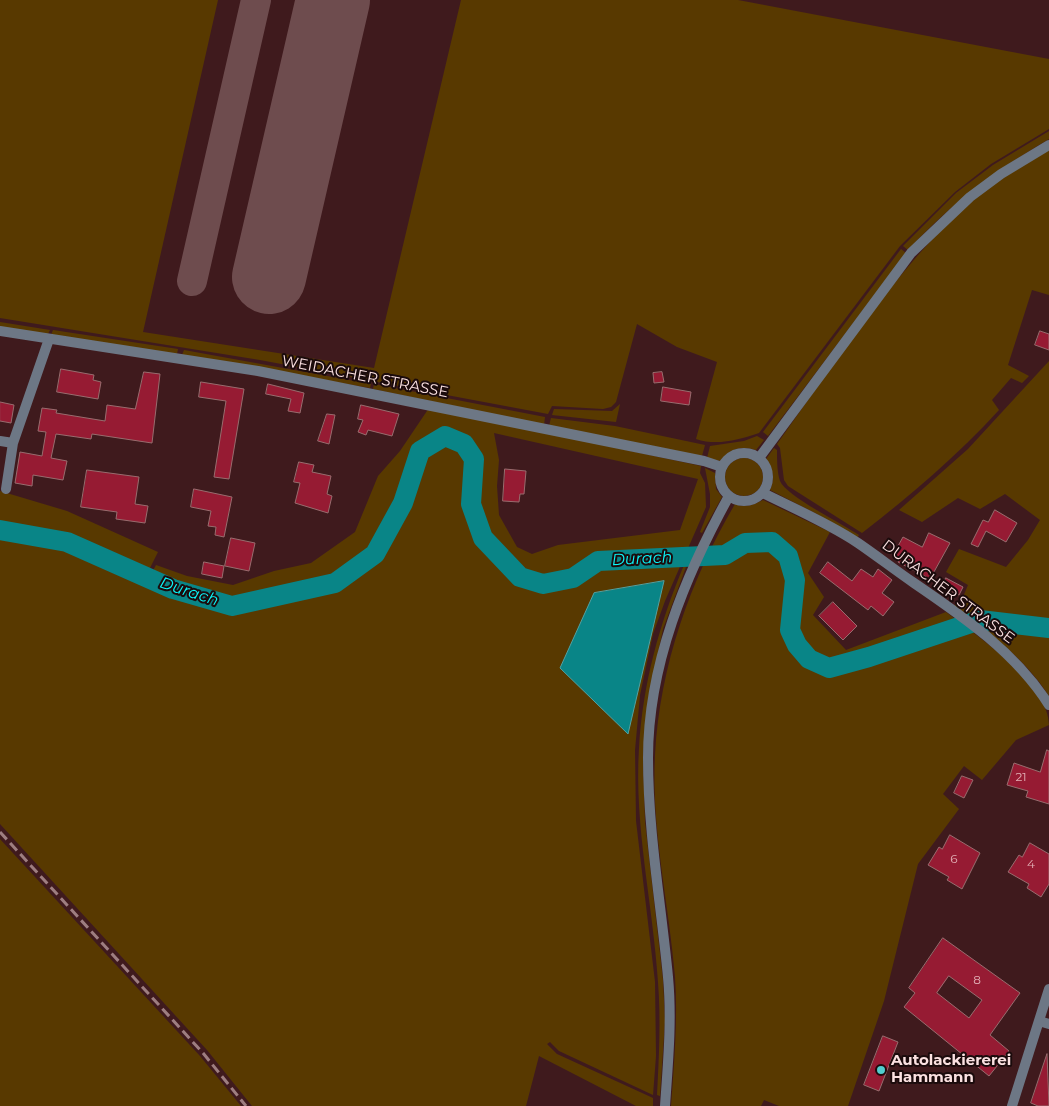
<!DOCTYPE html>
<style>
body{margin:0}
canvas{display:block;background:#3f1a1d}
</style>
<canvas width="1049" height="1106"></canvas>
<script>
const context = document.querySelector('canvas').getContext('2d');
context.lineJoin = 'round';
function paint(path, color) {
  context.fillStyle = color;
  context.fill(path, 'evenodd');
}
function stroke(path, color, width, dash) {
  context.strokeStyle = color;
  context.lineWidth = width;
  context.lineCap = dash ? 'butt' : 'round';
  context.setLineDash(dash || []);
  context.stroke(path);
}
function label(font, color, halo, rows, align = 'center') {
  context.font = font + ' Montserrat,sans-serif';
  context.lineWidth = 4;
  context.setLineDash([]);
  context.textBaseline = 'middle';
  context.strokeStyle = halo;
  context.fillStyle = color;
  for (const [text, x, y, turn = 0] of rows) {
    context.save();
    context.translate(x, y);
    context.rotate((+turn || 0) * Math.PI / 180);
    context.textAlign = isNaN(turn) ? turn : align;
    if (halo) context.strokeText(text, 0, 0);
    context.fillText(text, 0, 0);
    context.restore();
  }
}
const green = new Path2D(`
 M0 0H218L143 332 374 368 461 0H738L1049 59V129L991 164 955 192 900 246 759 433C738 440 717 446 696 439L717 362 677 347 637 324 616 402 611 407 603 409 552 406 548 414 260 360 0 318Z
 M1049 131V139C992 173 954 201 908 250L903 246 956 193 993 165Z
 M1049 150V295L1032 290 1008 365 1029 376 1022 383 1011 378 992 400 999 410C957 456 911 495 862 533L788 486 784 480 780 448 777 444C837 360 895 270 972 200 995 180 1023 166 1049 150Z
 M901 249 906 253 768 436 763 432Z
 M0 322 50 330 48 334 0 327Z
 M53 330 178 349 177 354 51 335Z
 M184 350 371 384 370 388 182 355Z
 M1049 361V696C1025 658 989 633 954 606L963 597 968 585 946 572 959 549 1006 567 1028 540 1040 520 1005 494 980 509 958 498 922 522 899 510 968 449Z
 M374 384 545 417 544 425 373 389Z
 M620 404 616 422 552 415 554 409 612 411Z
 M429 408 701 466 700 473 705 483 706 507 665 601 653 634 640 695 635 750 636 821 655 982 656 1056 653 1095 559 1051 550 1042 547 1044 557 1054 653 1098V1106H636L539 1056 526 1106H252L207 1050 0 824V491L67 511 158 552 142 584 145 586 156 565 187 576 233 585 274 571 311 563 355 532 378 476 400 451ZM494 433 698 479 680 530 558 545 532 554 517 547 499 515 497 486 499 460Z
 M551 418 615 426 705 445 702 456 549 426Z
 M757 436 764 440 756 450C741 445 730 449 720 461L707 458 710 446 744 441Z
 M774 448 777 450C777 460 777 472 780 481 786 496 843 524 859 535L857 538 817 514 770 490C775 479 773 469 766 459Z
 M725 477a19 19 0 1 1 38 0a19 19 0 1 1-38 0Z
 M705 468 715 473 716 489 722 497 702 533 700 532 710 507V494Z
 M763 500 830 532 808 573 824 597 813 615 846 650 946 612C977 636 1049 684 1049 725L1016 740 982 780 964 766 943 794 959 809 918 864 884 1001 848 1106H779L764 1100 761 1106H671C674 1063 678 1020 675 977 669 904 651 829 655 755 660 665 690 581 735 504 745 508 754 505 763 500Z
 M684 565 686 567 663 629 648 701 643 756 645 822 663 980 665 1021 660 1096 657 1095C659 1058 661 1020 658 982 653 904 634 827 639 748 643 683 659 625 684 565Z
 M0 839 200 1056 241 1106H0Z`);
const water = new Path2D(`
 M664 581 628 734 560 668 594 593Z`);
const river = new Path2D(`
 M0 530 67 542 173 589 232 606 335 583 375 554 403 503 420 451 445 436 464 444 474 459 471 504 483 538 520 577 543 584 573 578 598 561 725 555 745 543 772 542 788 556 795 580 790 630 797 645 809 659 829 668 869 657 980 620 1049 628`);
const taxiway = new Path2D(`
 M192 281 256 0`);
const runway = new Path2D(`
 M269 277 333 0`);
const building = new Path2D(`
 M1040 331 1049 334V350L1035 345Z
 M61 369 94 375 93 380 101 382 98 399 57 392Z
 M144 372 160 374 152 443 92 434 91 439 56 434 51 458 67 461 63 480 33 475 32 486 15 483 20 452 42 456 46 432 38 431 42 408 57 410 56 413 105 421 107 405 135 409Z
 M662 372 664 382 654 383 653 373Z
 M201 382 244 389 229 479 214 477 226 401 199 397Z
 M268 384 304 393 300 413 288 411 291 399 266 394Z
 M663 387 691 392 689 405 661 401Z
 M0 402 14 405 11 423 0 421Z
 M361 405 399 414 392 436 368 430 366 435 358 432 363 420 358 419Z
 M327 414 335 415 329 444 318 441Z
 M299 462 314 465 312 472 331 476 327 494 332 496 328 513 295 503 300 483 294 482Z
 M505 469 526 471 524 494H520L519 502 503 501Z
 M87 470 139 477 135 504 148 506 145 523 116 519 117 512 81 507Z
 M194 489 232 497 224 537 215 535 216 527 208 526 211 511 191 507Z
 M995 510 1017 523 1006 542 986 531 978 547 971 544 983 520 988 522Z
 M929 533 950 543 930 579 898 562 900 559 893 555 903 537 922 547Z
 M231 538 255 543 249 571 225 566Z
 M204 562 224 566 222 578 202 574Z
 M828 562 852 581 861 569 873 577 878 569 892 580 882 593 894 602 883 616 871 606 868 610 820 573Z
 M946 578 963 587 959 595 942 587Z
 M833 602 857 626 843 640 819 616Z
 M1047 750 1049 751V804L1026 797 1028 791 1007 785 1014 763 1040 772Z
 M962 776 973 780 964 798 954 793Z
 M950 835 980 853 962 889 947 880 949 877 928 865 939 847 942 849Z
 M1030 843 1049 854V884L1041 897 1027 888 1029 884 1008 872 1019 855 1022 857Z
 M943 938 1020 993 990 1035 1009 1051 989 1076 904 1007 915 993 909 988ZM949 976 982 1000 969 1018 937 993Z
 M883 1036 898 1042 879 1091 864 1085Z
 M1047 1054 1049 1106H1038L1031 1103Z`);
const minor = new Path2D(`
 M0 331 258 371 704 461 722 467
 M0 441 13 443
 M6 489 13 443 49 339
 M763 493C795 509 828 523 858 543 877 556 895 570 914 583 964 617 1016 653 1049 705
 M1039 1021 1049 1024
 M1012 1106 1049 989`);
const tertiary = new Path2D(`
 M720 477a24 24 0 1 1 48 0a24 24 0 1 1-48 0Z
 M759 458 911 253 970 197 1001 174 1049 145
 M665 1106C668 1063 672 1020 668 977 661 904 648 832 648 758 648 665 685 576 729 496`);
const rail = new Path2D(`
 M0 832 203 1053 246 1106`);
const markers = [
 [881,1070,5,"#52cdce"]
];
const numberNames = [
 ["21",1021,777],
 ["6",954,859],
 ["4",1031,864],
 ["8",977,980]
];
const streetNames = [
 ["WEIDACHER STRASSE",365,377,11],
 ["DURACHER STRASSE",948,592,37]
];
const poiNames = [
 ["Autolackiererei",891,1061],
 ["Hammann",891,1078]
];
const waterNames = [
 ["Durach",642,559,-3],
 ["Durach",189,592,18]
];
paint(green, '#583900');
paint(water, '#098587');
stroke(water, '#52a1a2', 1);
stroke(river, '#098587', 20);
stroke(taxiway, '#6e4c4e', 30);
stroke(runway, '#6e4c4e', 74);
paint(building, '#961b33');
stroke(building, '#986c6e', 1);
stroke(minor, '#6d7785', 10);
stroke(tertiary, '#6d7785', 10);
stroke(rail, '#9e7e80', 3, [10, 5]);
for (const [x, y, r, color] of markers) {
  const dot = new Path2D();
  dot.arc(x, y, r, 0, 2 * Math.PI);
  context.fillStyle = color;
  context.fill(dot);
  stroke(dot, '#1b0b0c', 2);
}
label('12px', '#e2b0b6', null, numberNames);
label('15px', '#fbe1e1', '#1b0b0c', streetNames);
label('bold 15px', '#fbe1e1', '#1b0b0c', poiNames, 'left');
label('italic 16px', '#0bf6f9', '#1b0b0c', waterNames);
</script>
